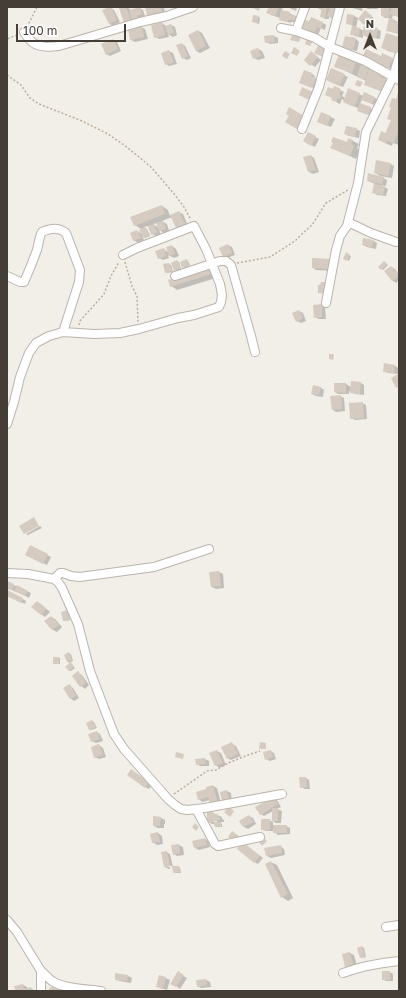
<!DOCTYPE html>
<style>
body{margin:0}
#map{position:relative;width:406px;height:998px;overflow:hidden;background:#f2eee8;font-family:"Golos Text",sans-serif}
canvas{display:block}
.frame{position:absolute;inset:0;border:8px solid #443e37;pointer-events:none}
.north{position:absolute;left:350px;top:16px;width:40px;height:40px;-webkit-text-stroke:3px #fff;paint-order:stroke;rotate:0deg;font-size:11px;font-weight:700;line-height:16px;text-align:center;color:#443e37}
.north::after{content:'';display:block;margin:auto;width:14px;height:18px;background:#443e37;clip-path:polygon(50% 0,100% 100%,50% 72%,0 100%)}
.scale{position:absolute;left:16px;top:24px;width:110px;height:18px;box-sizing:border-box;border:2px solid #443e37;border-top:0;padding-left:5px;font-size:12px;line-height:14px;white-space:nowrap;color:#443e37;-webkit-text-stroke:3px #fff;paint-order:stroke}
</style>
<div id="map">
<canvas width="406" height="998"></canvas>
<div class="frame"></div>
<div class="north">N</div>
<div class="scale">100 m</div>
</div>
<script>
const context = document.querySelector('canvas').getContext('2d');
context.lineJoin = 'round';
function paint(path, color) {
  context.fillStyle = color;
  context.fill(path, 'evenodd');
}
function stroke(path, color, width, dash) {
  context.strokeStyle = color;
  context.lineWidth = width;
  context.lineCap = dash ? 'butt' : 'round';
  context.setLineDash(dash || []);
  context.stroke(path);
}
const shadow = new Path2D(`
 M126 7 130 9V11L140 8 143 10 145 16 140 18 141 20 137 21 133 19 134 23 128 25Z
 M146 7H164L165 14 152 16 148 14Z
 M270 7H281L283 8 281 11 289 13 299 18 298 22H291V23L284 21 280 19V18L271 15 268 13Z
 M287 7H297L296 11Z
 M315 7H338L337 20 329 17V19H325L321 16 322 10Z
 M349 7H363L362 11Z
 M364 7H378V9H368Z
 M382 7H396L399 8V17L393 15 392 19 398 22 397 23 399 24V34L391 32 387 30 390 18H385L382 16Z
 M111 8 114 10 120 22 113 26 110 24Z
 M369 14 375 19 369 26 359 19Z
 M348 15 354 16 358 18 356 28 360 29 364 31 377 29 381 31 380 39 367 37 363 35V38L355 36 351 34 353 26 347 23Z
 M259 17 260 18 259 24 253 22Z
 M310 22 323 23 326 25 325 30 321 28 318 35 304 30Z
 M162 23 166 26 171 25 175 27 177 35 173 37 168 34 169 37 159 39 155 37Z
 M141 27 145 29 148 39 135 42 131 40Z
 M198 31 202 33 210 48 200 53 196 51Z
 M274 36 278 38V43L270 44 266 42 265 37Z
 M399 38V54L388 51 383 48Z
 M356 39 359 42 357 51 347 49 343 46Z
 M113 40 117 42 121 51 110 56 106 54Z
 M182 44 185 46 191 58 187 60 183 58Z
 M258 49 262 51 265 58 258 60 254 58Z
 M169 51 173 53 177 64 169 66 166 64Z
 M315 55 321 60 315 67 305 60Z
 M348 56 363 63 362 65 368 67 372 70V71L386 78 385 80 391 83 387 94 371 87 365 84 366 81 335 66Z
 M382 57 392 59 398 62 394 70 386 67V68L369 61Z
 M312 74 315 76 314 78 319 81 316 89 304 84Z
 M344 75 348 77 343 87 331 82Z
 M334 90H340L344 92 342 96 345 98 359 94 363 96 375 98 378 100 376 106 362 99 360 104 374 110 372 116 362 112 359 109 342 99 340 104 336 102Z
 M399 93V145L393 143 392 146 385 143 379 140 386 134 392 120Z
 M290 109 311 121 305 132 287 122 290 116Z
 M322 113 335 119 331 127 322 123Z
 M356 129 360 131 359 138 349 136 345 134Z
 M308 133 319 139 315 147 304 141Z
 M349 139 359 144 357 148 360 150 356 159 332 148 347 144Z
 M311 156 314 158 319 172 313 174 309 172Z
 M391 164 394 166 392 178 380 176 387 180 386 186 381 185 388 189 386 196 377 195 373 192 375 184 368 181 382 177 375 173Z
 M162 206 168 210 170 216 179 212 183 214 188 226 180 229 176 227 172 217 162 221 167 224 169 231 164 233 159 230 161 234 156 236 152 234 149 226 144 227 147 229 150 236 145 238 142 236 144 240 138 243 134 240 137 231 142 234V230L135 225ZM157 223 159 228 153 224Z
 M374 241 377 243 376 249 367 247 363 245Z
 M228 245 232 247 235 255 227 258 224 256Z
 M172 246 176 249 179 256 174 258 168 255 169 258 163 260 159 258 163 249 169 253Z
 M346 254 351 256 349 261 344 258Z
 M313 259 334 271 316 270 313 268Z
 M187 260 188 261 190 265 185 268 183 267Z
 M177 261 179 262 181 269 176 271 175 270Z
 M386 263 388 265 383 270 382 269Z
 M169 264 171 265 173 272 167 273 166 272Z
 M391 267 395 269 399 275V280L396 283 392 280Z
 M208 269 214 272 216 278 177 290 171 286Z
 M321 305 325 308 326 319H319L315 317Z
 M299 311 303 313 306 321 301 323 297 321Z
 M394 365 398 368V374L388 373 384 371Z
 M361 383 364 385V395L355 394 349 391V394H338L335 392 346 384 351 387Z
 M320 387 324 390 323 397 316 396 312 394Z
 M340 396 344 398 345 411 336 412 333 410Z
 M362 403 366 405 367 419 355 420 351 418Z
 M40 526 42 528 28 535 26 534Z
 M31 546 51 557 47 565 26 555Z
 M219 572 223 574 224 588 216 589 212 587Z
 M7 582 31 593 29 598 16 591V592L7 588Z
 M7 591 26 601 25 604 7 595Z
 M37 602 41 604 50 612 45 617 41 614Z
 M67 611 68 612 70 620 66 621 64 620Z
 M51 617 55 619 62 627 57 632 53 630 46 621Z
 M69 654H71L73 661 69 663 68 662 65 655Z
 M59 658H60V664L54 663Z
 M72 664 75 668 71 671H69Z
 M78 673 82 675 89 685 85 689 81 686 74 676Z
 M70 686 73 688 79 698 74 701 70 698Z
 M92 721 94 722 97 728 91 730H90Z
 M97 732 100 734 103 741 96 743 92 741Z
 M232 744 236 746 241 756 231 760 227 758Z
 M99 745 103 748 106 757 99 759 95 757Z
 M217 751 221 753 226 765 219 768 216 765Z
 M270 751 274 753 276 759 270 761 266 759Z
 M205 759 209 761V766H200L197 764Z
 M135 773 152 785 149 789 145 787Z
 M306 778 309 780 310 789H305L301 787Z
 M213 786 217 788 221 803 215 805 211 802 210 800 202 802 199 799Z
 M227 791 231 793 232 802 227 803Z
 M273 798 277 800 281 807 277 809 282 811 281 823H276L273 821V826H286L290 828V834L278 835 274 832V831H266L262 829 269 820 273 822V811L264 816 261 814Z
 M208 813H213L222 817V819L224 820V822H219L212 820 216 823H220L222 824V827H216L215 826V824H212L208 821Z
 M249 816 253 818 256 824 248 829 244 827 241 821Z
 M161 818 165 820V824H164V828H158L154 826Z
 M158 833 162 836 163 844 157 845 153 842Z
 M205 839 208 841 210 847 199 850 195 848Z
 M243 843 263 858 258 864 254 862Z
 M179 845 183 847 184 855 177 856 174 854Z
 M280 846 284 849 285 855 271 858 267 856Z
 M166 852 170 854 173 867 166 863 165 865 171 868 169 869 165 867 162 853Z
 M271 862 277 865 293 898 288 901 282 897 266 864Z
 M179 867 180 868 181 873H175L174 872Z
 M362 947 364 948 366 957 363 958 361 957Z
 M350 953 354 955 357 966 350 968 346 966Z
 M390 972 393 974V981H386L383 979Z
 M178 973 187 978 180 989 172 983Z
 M128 976 132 978 131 983 119 981 116 979Z
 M160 976 170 980 167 990 160 988Z
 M206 980 210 982 211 987 201 988 198 986 197 981Z
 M23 985 27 987V989L31 988 35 991H17Z`);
const building = new Path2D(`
 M109 7H111L117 20 109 24 102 10Z
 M123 7H126L131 21 124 23 119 8Z
 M140 7 142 14 137 16 138 18 132 20 129 10Z
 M145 7H161L162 12 147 15Z
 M251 7H260L259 11Z
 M269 7H279L275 16 266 13Z
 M322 7H327L325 18 320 17Z
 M330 7H337L334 18 327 16Z
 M381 7H389V17L381 16Z
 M392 7H399V17L389 14Z
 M281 10 290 12 289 15H295V20H288L287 22 279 20Z
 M365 10 372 16 364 25 358 19Z
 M347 14 354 15 352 25 346 24Z
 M253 15 259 16 257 23 252 22Z
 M311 17 323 22 321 29 317 27 314 34 299 28 303 19 309 21Z
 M389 18 394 19V22L399 23V33L386 31Z
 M162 22 165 35 154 38 151 25Z
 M171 24 174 33 168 35 165 26Z
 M142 26 144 37 130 40 128 29Z
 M352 26 360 28 359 36 350 35Z
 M364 26 378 28 376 38 362 35Z
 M198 30 206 46 196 51 188 35Z
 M386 33 399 37V46L397 53 381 48Z
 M274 35 275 42 265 43 264 36Z
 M292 35 301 37 299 42 290 40Z
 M345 36 356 38 353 50 342 47Z
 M307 38 313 41 310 46 305 44Z
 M113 39 118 49 106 55 101 44Z
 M182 43 188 56 182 59 176 45Z
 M319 44 328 48 323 57 314 53Z
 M294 47 300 51 297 56 291 53Z
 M258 48 261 56 253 59 250 51Z
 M366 49 381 56 382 53 393 58 388 68 380 64 379 66 362 58Z
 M169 50 174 62 165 65 161 53Z
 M285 51 290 54 287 59 282 56Z
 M311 51 318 57 310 66 304 60Z
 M339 54 357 59 352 73 334 67Z
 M361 64 369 67 365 80 357 77Z
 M331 68 345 74 339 86 326 80Z
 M369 69 381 73 380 77 386 79 381 91 364 85Z
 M304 70 312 73 311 76 316 78 312 88 299 83Z
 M357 80 363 82 360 87 355 85Z
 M334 86 341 89 339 94 341 95 340 99 338 98 336 102 331 100 332 98 325 95 328 87 333 89Z
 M302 87 313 92 309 100 299 95Z
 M348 88 360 93 354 107 343 102Z
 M399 90V128L394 143 387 141 386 143 378 140 381 131 386 133 387 129 391 120 387 119 391 108 389 107 392 98 396 99Z
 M364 92 375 97 372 104 361 100Z
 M360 103 371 107 368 115 357 111Z
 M289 107 306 117 299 130 285 122 289 116 286 114Z
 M321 112 331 116 327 126 317 122Z
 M346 126 357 128 355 137 344 134Z
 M308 132 316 136 311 146 303 141Z
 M333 137 347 142 348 138 353 140 351 144 354 146 350 156 330 148 333 143 331 142Z
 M311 155 316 170 308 172 303 157Z
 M376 160 391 163 388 176 374 173Z
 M368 173 384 177 382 184 367 181Z
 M374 184 385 186 383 195 372 193Z
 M162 205 165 214 134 226 130 217Z
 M179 211 185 224 176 228 170 215Z
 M163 221 166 229 159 231 156 223Z
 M154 224 157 232 151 235 148 226Z
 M145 227 149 235 143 238 139 230Z
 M137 230 141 238 133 241 130 233Z
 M363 238 374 240 372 247 362 245Z
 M228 244 232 253 223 257 219 248Z
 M172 245 175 254 169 256 166 247Z
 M164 248 166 256 158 259 155 251Z
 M346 252 350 255 347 261 343 259Z
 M312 258 331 259 330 269 312 268Z
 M187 259 189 265 182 268 180 262Z
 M177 260 180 268 174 271 171 263Z
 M384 261 387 264 381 270 378 267Z
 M169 263 172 271 165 273 163 264Z
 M391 266 399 276 392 281 384 271Z
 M208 268 211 274 170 287 168 280Z
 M321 282H328V294L318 293V285H320Z
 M322 304V317L314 318 313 305Z
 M299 310 303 318 296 322 292 313Z
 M329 354H334L333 360 329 359Z
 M384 363 395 365 394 373 383 372Z
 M398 374 399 386 396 388 391 378Z
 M351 381 361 382 360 394 350 393Z
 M334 383H346V393L334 392Z
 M313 385 321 387 319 395 311 394Z
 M341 395 342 409 332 410 330 396Z
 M363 402 364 418 350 419 349 403Z
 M34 517 39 526 24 534 19 526Z
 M30 545 48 554 43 564 25 555Z
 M219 571 221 586 211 587 209 572Z
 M7 581 14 584 12 590 7 589Z
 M17 585 28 591 25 596 14 591Z
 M7 590 23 598 21 603 7 596Z
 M37 601 46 609 41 615 31 607Z
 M67 610 69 620 63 621 61 612Z
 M51 616 59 625 52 630 44 621Z
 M69 652 72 660 67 662 64 655Z
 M53 657H59V664H53Z
 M71 662 74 667 69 671 65 667Z
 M78 671 86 683 80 687 72 676Z
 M70 684 76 696 70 699 63 688Z
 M92 720 96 727 89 730 86 723Z
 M97 731 100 739 91 742 88 734Z
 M232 742 238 754 227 759 221 747Z
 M260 742 266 743V749H259Z
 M99 744 103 755 94 758 91 747Z
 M217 750 223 763 215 766 209 753Z
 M271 750 273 757 265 760 263 752Z
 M176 752 184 754 183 759 175 757Z
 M205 758 206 764 196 765 195 759Z
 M131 769 149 782 145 788 127 775Z
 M299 777H306L307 787 300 788Z
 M213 785 217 801 210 803 208 797 198 800 196 792 206 789V787Z
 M227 790 229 800 222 801 220 792Z
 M273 797 278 804 260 815 255 807Z
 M229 807 234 811 230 817 224 812Z
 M272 808H278V821H272Z
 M207 812H213V814H218V817H220V820L213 821V822H207Z
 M249 815 253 822 243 827 239 821Z
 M153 816 161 817V822H160V826H153Z
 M261 819H270V830H261Z
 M214 822H221V827L214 826Z
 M195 823 199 827 196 831 192 827Z
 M273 825H287V833H273Z
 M232 831 239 836 235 841 228 837Z
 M158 832 160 842 152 843 150 834Z
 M263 837 267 841 262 846 258 841Z
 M205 838 207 845 194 848 192 841Z
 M243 842 260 856 254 863 237 849Z
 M179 844 180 853 173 855 171 845Z
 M281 845 282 853 266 856 264 848Z
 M167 851 170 866 164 867 161 852Z
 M271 861 288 894 281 898 265 864Z
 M172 866H179L180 872 173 873Z
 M362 946 365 957 360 958 357 948Z
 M350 952 353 964 345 967 342 954Z
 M178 971 184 975 176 987 170 984Z
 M382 971H390V980H382Z
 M115 973 128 975 127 981 115 980Z
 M159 975 166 977 163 989 156 987Z
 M206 979 207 985 197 987 196 980Z
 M23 984 24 989 31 987 32 991H16L14 986Z
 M58 986 59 991H49V988Z`);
const path = new Path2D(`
 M27 27 37 7
 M7 43 9 38 17 35
 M7 75 21 85 30 98 39 104 82 121 108 134 124 145 139 157 151 167 175 195 184 207 191 220
 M125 262 132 286 137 296 138 322
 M237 263 270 257 295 241 304 232 312 225 326 203 348 190
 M79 325 80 321 104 294 111 276 119 262
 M174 794 207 771 216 770 228 763 248 755 260 751`);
const minor = new Path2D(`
 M305 7 296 31 315 38 330 47 365 61 399 80
 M281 28 296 31
 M24 32C26 35 28 38 30 40 37 48 49 47 59 46L140 22 167 16 193 7
 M302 129 319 87 340 7
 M348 222 371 233 396 242
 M7 276 20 282H24C29 271 33 261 37 250 39 243 39 237 42 232 51 228 58 227 66 233L80 270 79 282 63 332
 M175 276 220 261H226L231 265 251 336 255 352
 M326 303 336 250 340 236 347 226 358 183 366 132 393 77 399 56
 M7 424 14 402 20 377 29 353 36 343 49 336 63 332 94 334 120 333 139 329 178 318 194 315 219 307 221 302 222 295 220 284 206 249 194 226 137 248 123 255
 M7 573 28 574 54 579 58 582 62 588 78 624 90 671 114 734 124 749 168 799 175 805 181 809 187 810 205 808 282 794
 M54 579 60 573H63L71 576 80 577 154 567 209 549
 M196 809 215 844 218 846 260 837
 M7 920 17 932 41 971V991
 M386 927 399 925
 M41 971C45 974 48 978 52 981 65 989 87 989 101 991
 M343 973C362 966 379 963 399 961`);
paint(shadow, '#0003');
paint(building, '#d5cbc1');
stroke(minor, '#bcb4ab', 10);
stroke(path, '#bcae9e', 1.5, [2, 2]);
stroke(minor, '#fff', 8);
</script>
